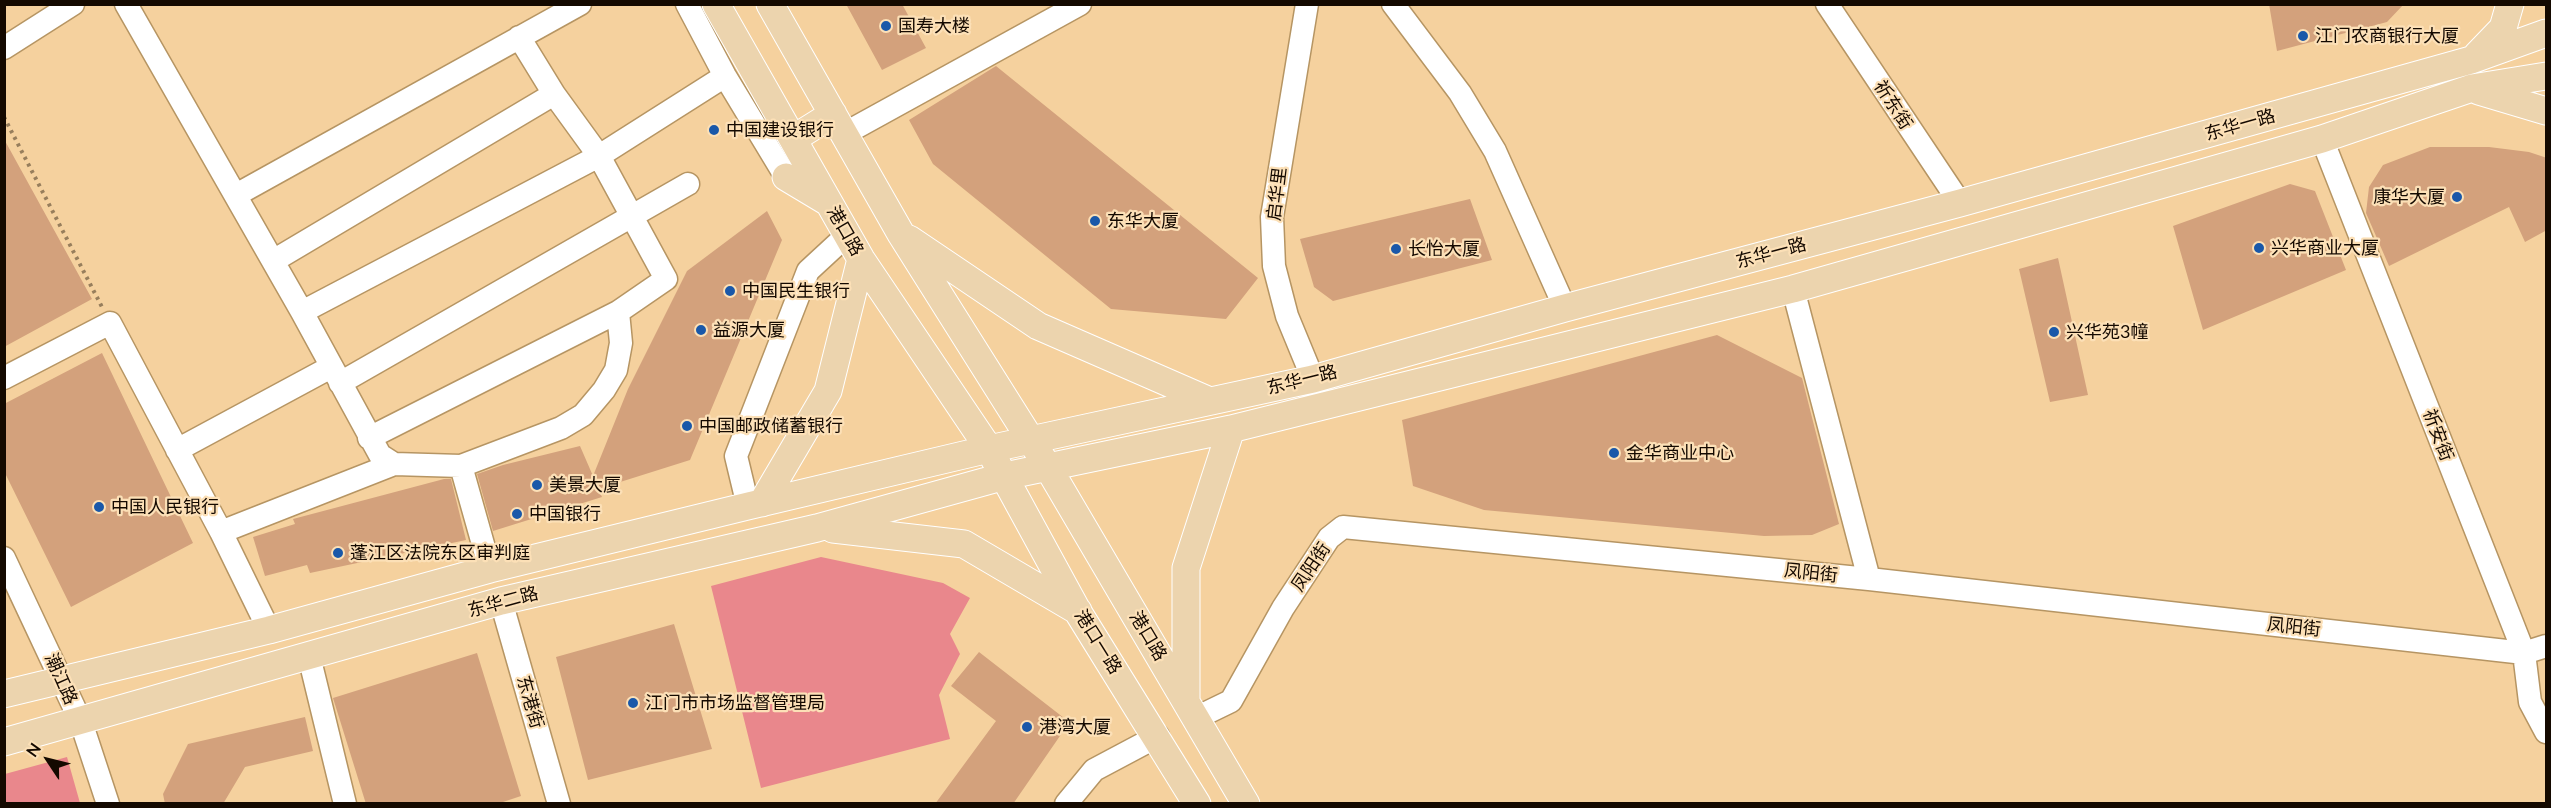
<!DOCTYPE html>
<meta charset="utf-8">
<style>
body{margin:0}
#map{position:relative;width:2551px;height:808px;overflow:hidden;background:#f5d19e;font-family:Lato,sans-serif}
canvas{display:block}
.frame{position:absolute;inset:0;border:6px solid #140900;pointer-events:none}
.north{position:absolute;left:18px;top:730px;width:60px;height:60px;-webkit-text-stroke:4px #fce0b7;paint-order:stroke;rotate:305deg;font-size:16px;font-weight:700;line-height:24px;text-align:center;color:#140900}
.north::after{content:'';display:block;margin:auto;width:21px;height:27px;background:#140900;clip-path:polygon(50% 0,100% 100%,50% 72%,0 100%)}
</style>
<div id="map">
<canvas width="2551" height="808"></canvas>
<div class="frame"></div>
<div class="north">N</div>
</div>
<script>
const context = document.querySelector('canvas').getContext('2d');
context.lineJoin = 'round';
function paint(path, color) {
  context.fillStyle = color;
  context.fill(path, 'evenodd');
}
function stroke(path, color, width, dash) {
  context.strokeStyle = color;
  context.lineWidth = width;
  context.lineCap = dash ? 'butt' : 'round';
  context.setLineDash(dash || []);
  context.stroke(path);
}
function label(font, color, halo, rows, align = 'center') {
  context.font = font + ' Lato,"Noto Sans SC",sans-serif';
  context.lineWidth = 4.5;
  context.setLineDash([]);
  context.textBaseline = 'middle';
  context.strokeStyle = halo;
  context.fillStyle = color;
  for (const [text, x, y, turn = 0] of rows) {
    context.save();
    context.translate(x, y);
    context.rotate((+turn || 0) * Math.PI / 180);
    context.textAlign = isNaN(turn) ? turn : align;
    if (halo) context.strokeText(text, 0, 0);
    context.fillText(text, 0, 0);
    context.restore();
  }
}
const green = new Path2D(`
 M821 557 943 583 970 598 950 634 960 654 939 695 950 739 761 788 711 586Z
 M67 757 80 803H5V774Z`);
const building = new Path2D(`
 M846 4H902L926 48 882 70Z
 M2269 4H2404L2387 22 2277 51Z
 M996 66 1258 278 1226 319 1111 309 933 164 909 120Z
 M4 139 92 299 4 347Z
 M2430 147H2489L2529 152 2547 158V230L2525 242 2509 207 2389 266 2366 213 2369 187 2383 165Z
 M2290 184 2315 191 2346 270 2203 330 2173 226Z
 M1470 199 1492 260 1333 301 1314 287 1300 239Z
 M767 211 782 240 690 460 598 489 602 497 493 531 477 474 503 465 580 446 593 476 628 389 687 271Z
 M2058 258 2088 395 2050 402 2019 269Z
 M1717 335 1802 378 1839 524 1812 535 1764 536 1484 510 1413 486 1402 420Z
 M102 353 193 543 71 607 4 471V404Z
 M444 479H451L466 540 310 573 307 565 265 576 253 537 295 524 293 519Z
 M674 624 712 749 588 780 556 657Z
 M979 652 1064 718 1062 733 1013 804H935L996 721 951 686Z
 M477 653 521 796 497 804H366L333 698Z
 M305 717 313 751 245 767 223 804H165L163 794 188 744Z`);
const path = new Path2D(`
 M4 117 102 307`);
const minor = new Path2D(`
 M126 4 302 312 380 455 394 464 461 466 561 428 583 415 604 390 616 370 621 343 618 312
 M687 4 725 76 786 177
 M1307 4 1272 217 1274 266 1287 316 1313 379
 M1393 4 1460 93 1495 151 1565 308
 M1827 4 1960 203
 M519 37 554 94
 M4 48 73 4
 M844 134 1080 4
 M2322 139 2524 653 2530 702 2546 732
 M236 195 580 4
 M273 261 554 94 599 156 666 279 618 312 369 438
 M1793 289 1869 579
 M302 312 599 156 725 76
 M4 378 110 323 221 532 269 630
 M340 383 688 184
 M177 450 331 367
 M461 466 490 569
 M748 506 736 456 808 271 847 235
 M221 532 394 464
 M4 558 81 722 108 804
 M501 601 559 804
 M309 656 345 804
 M1196 718 1231 701 1283 608 1329 538 1343 527 1869 579 2524 653 2546 646
 M1066 804 1094 770 1158 736`);
const major = new Path2D(`
 M716 4 861 259 989 449 1078 612 1197 804
 M770 4 901 234 1049 469 1246 804
 M2477 55 2503 28 2510 4
 M2479 91 2546 111
 M793 139 833 114
 M786 177 826 201
 M909 239 1038 326 1210 401
 M762 503 828 391 861 259
 M833 529 964 544 1078 611
 M4 694 269 630 490 569 748 506 989 449 1313 379 1565 308 1960 203 2471 60 2546 33
 M1186 698V568L1231 429
 M4 742 501 601 817 528 1005 476 1231 429 1793 289 2322 139 2472 88 2546 76`);
const markers = [
 [886,26,6,"#1a58a9"],
 [2303,36,6,"#1a58a9"],
 [714,130,6,"#1a58a9"],
 [2457,197,6,"#1a58a9"],
 [1095,221,6,"#1a58a9"],
 [2259,248,6,"#1a58a9"],
 [1396,249,6,"#1a58a9"],
 [730,291,6,"#1a58a9"],
 [701,330,6,"#1a58a9"],
 [2054,332,6,"#1a58a9"],
 [687,426,6,"#1a58a9"],
 [1614,453,6,"#1a58a9"],
 [537,485,6,"#1a58a9"],
 [99,507,6,"#1a58a9"],
 [517,514,6,"#1a58a9"],
 [338,553,6,"#1a58a9"],
 [633,703,6,"#1a58a9"],
 [1027,727,6,"#1a58a9"]
];
const poiNames = [
 ["国寿大楼",898,26],
 ["江门农商银行大厦",2315,36],
 ["中国建设银行",726,130],
 ["康华大厦",2445,197,"right"],
 ["东华大厦",1107,221],
 ["兴华商业大厦",2271,248],
 ["长怡大厦",1408,249],
 ["中国民生银行",742,291],
 ["益源大厦",713,330],
 ["兴华苑3幢",2066,332],
 ["中国邮政储蓄银行",699,426],
 ["金华商业中心",1626,453],
 ["美景大厦",549,485],
 ["中国人民银行",111,507],
 ["中国银行",529,514],
 ["蓬江区法院东区审判庭",350,553],
 ["江门市市场监督管理局",645,703],
 ["港湾大厦",1039,727]
];
const streetNames = [
 ["祈东街",1893,105,57],
 ["东华一路",2240,125,-16],
 ["启华里",1277,194,-83],
 ["港口路",845,231,60],
 ["东华一路",1771,253,-15],
 ["东华一路",1302,380,-14],
 ["祈安街",2438,435,69],
 ["凤阳街",1311,567,-56],
 ["凤阳街",1811,573,6],
 ["东华二路",503,602,-15],
 ["凤阳街",2294,627,6],
 ["港口路",1148,636,59],
 ["港口一路",1098,642,58],
 ["潮江路",61,679,66],
 ["东港街",530,702,74]
];
paint(green, '#e9878c');
paint(building, '#d3a17c');
stroke(minor, '#b69563', 25);
stroke(major, '#fff', 29);
stroke(path, '#977e5c', 4, [3, 4.5]);
stroke(minor, '#fff', 22);
stroke(major, '#ecd4ae', 27);
for (const [x, y, r, color] of markers) {
  const dot = new Path2D();
  dot.arc(x, y, r, 0, 2 * Math.PI);
  context.fillStyle = color;
  context.fill(dot);
  stroke(dot, '#fce0b7', 2);
}
label('18px', '#140900', '#fce0b7', poiNames, 'left');
label('18px', '#140900', '#fce0b7', streetNames);
</script>
